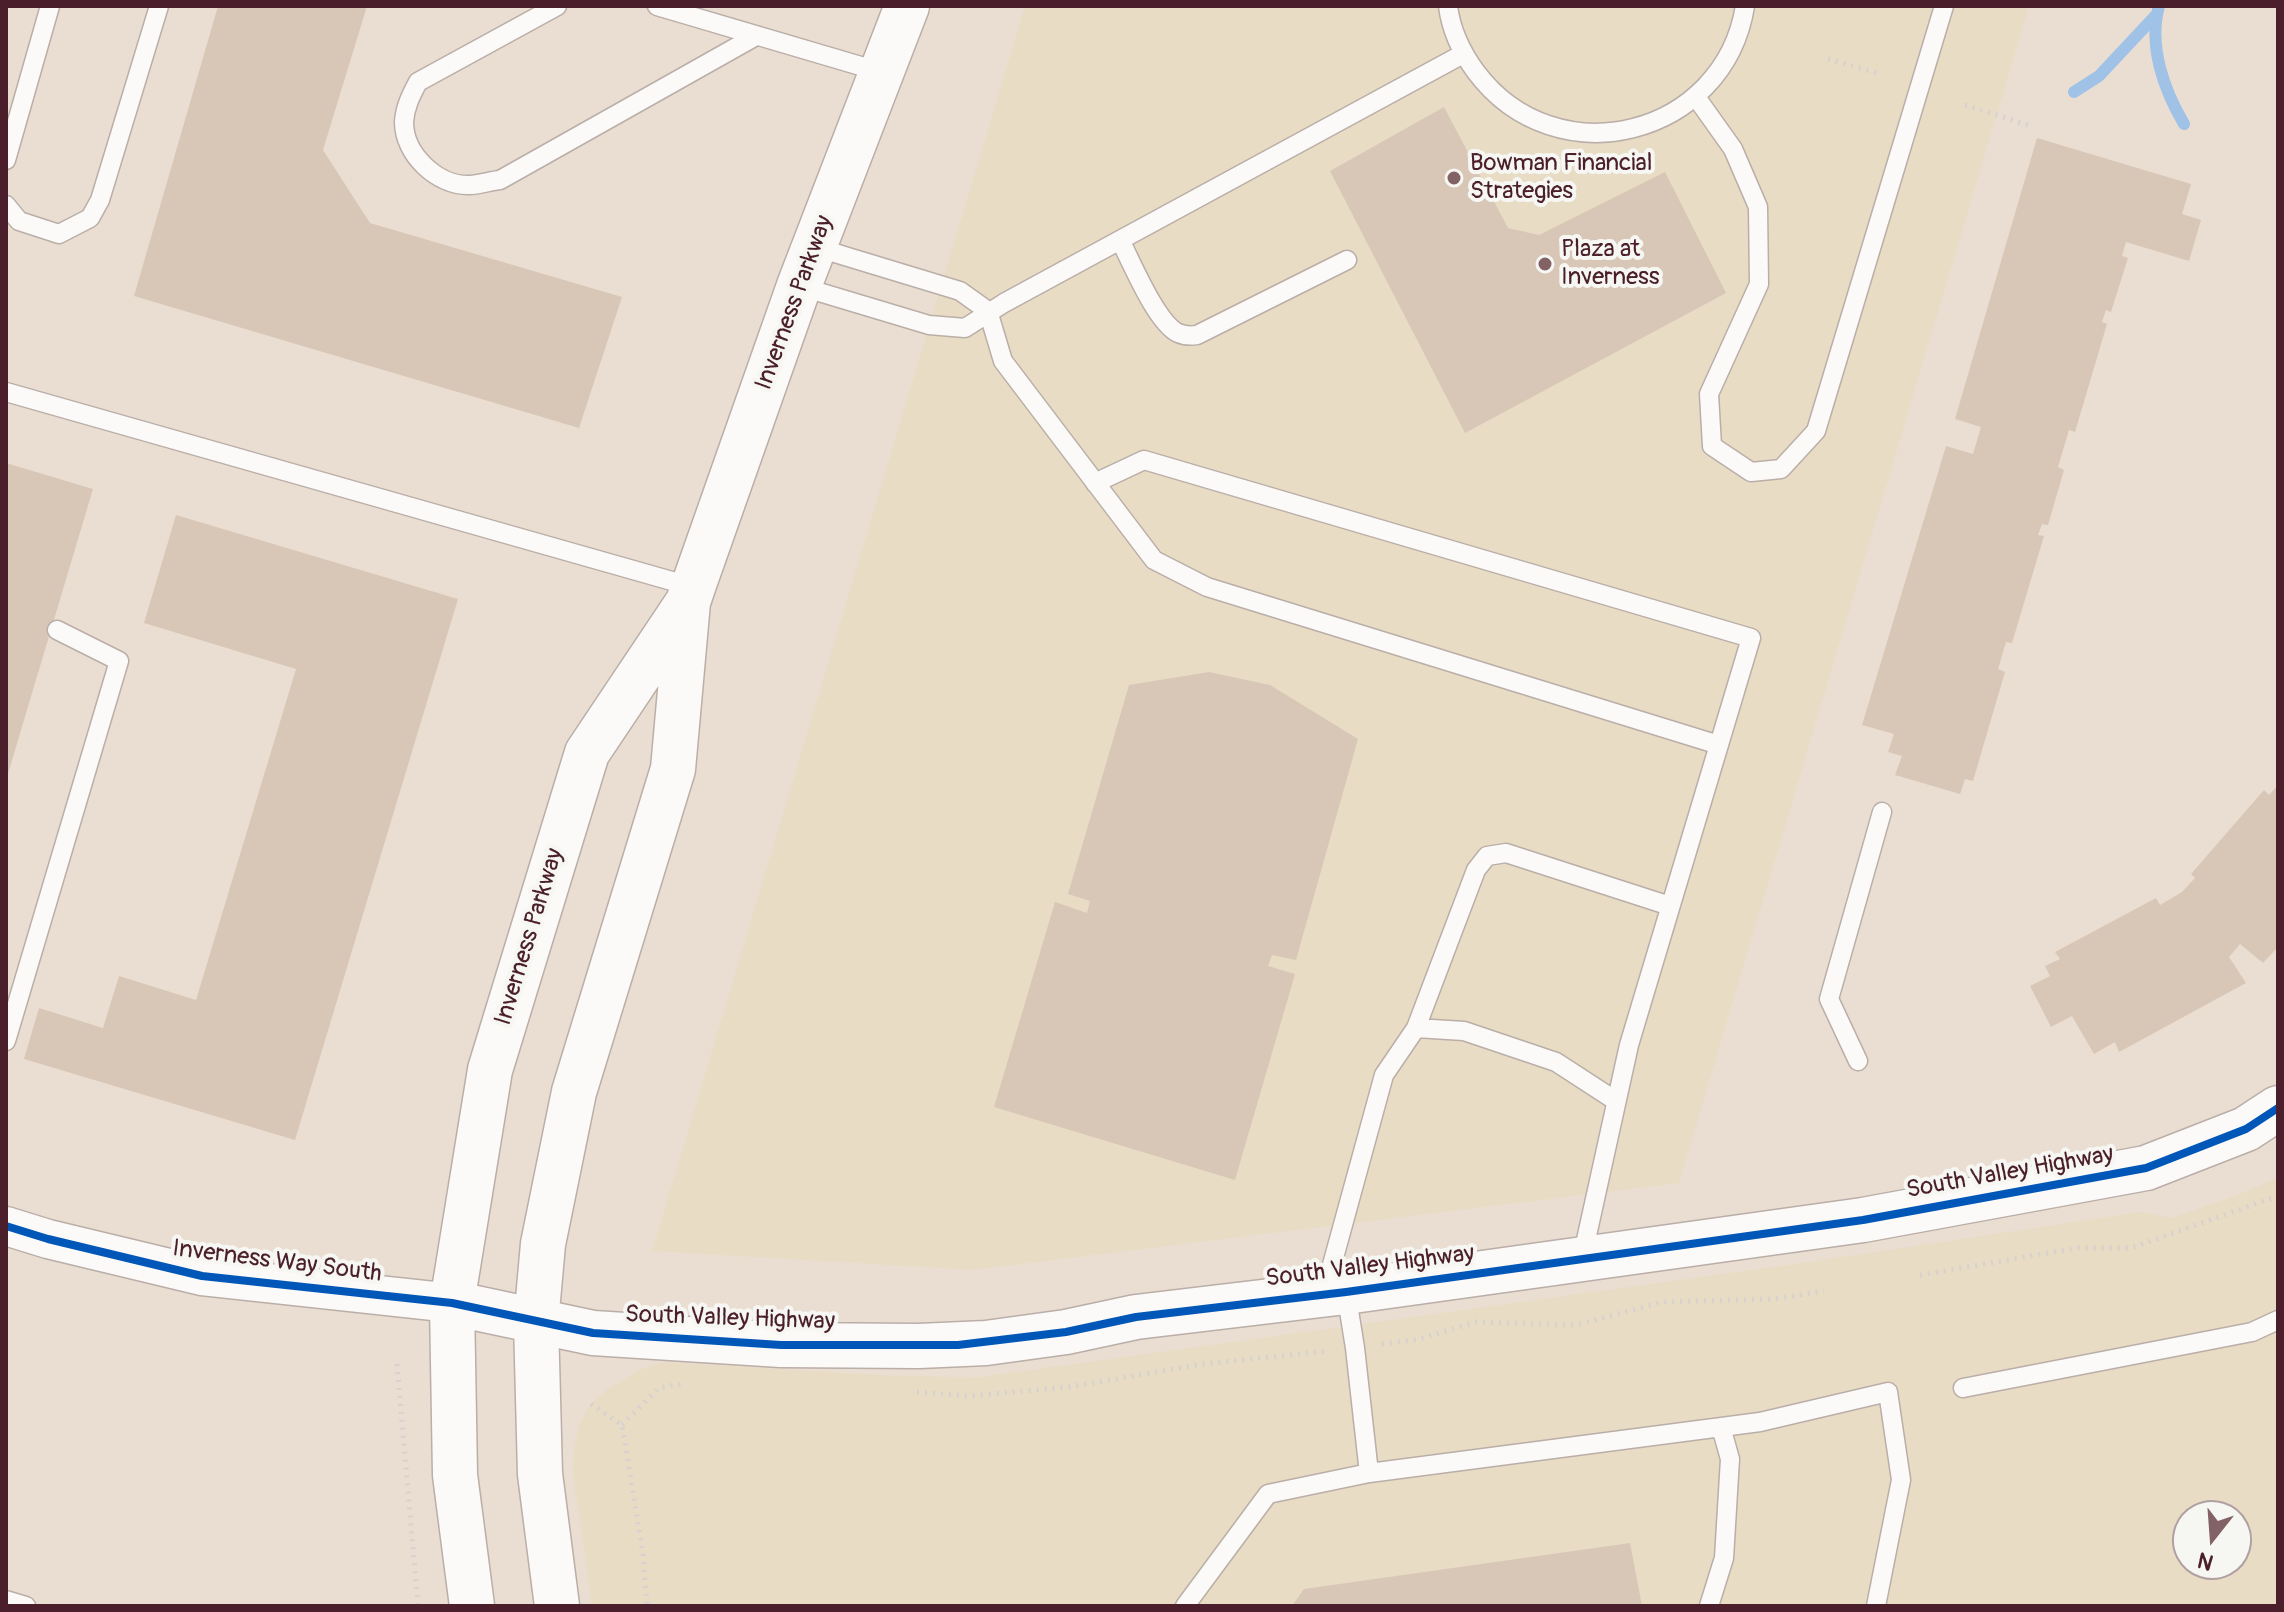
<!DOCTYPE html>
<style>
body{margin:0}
#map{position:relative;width:2284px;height:1612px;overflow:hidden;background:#eaded2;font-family:Pangolin,sans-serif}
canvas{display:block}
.frame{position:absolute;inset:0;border:8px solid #4a1f2b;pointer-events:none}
.north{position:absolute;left:2172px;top:1500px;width:80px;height:80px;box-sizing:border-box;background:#f6f6f2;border:2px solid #b1a0a2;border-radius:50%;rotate:197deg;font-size:22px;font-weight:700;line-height:32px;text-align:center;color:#4a1f2b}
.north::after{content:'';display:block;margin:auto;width:28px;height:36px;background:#826265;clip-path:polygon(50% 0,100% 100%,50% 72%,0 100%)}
</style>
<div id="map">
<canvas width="2284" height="1612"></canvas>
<div class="frame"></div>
<div class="north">N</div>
</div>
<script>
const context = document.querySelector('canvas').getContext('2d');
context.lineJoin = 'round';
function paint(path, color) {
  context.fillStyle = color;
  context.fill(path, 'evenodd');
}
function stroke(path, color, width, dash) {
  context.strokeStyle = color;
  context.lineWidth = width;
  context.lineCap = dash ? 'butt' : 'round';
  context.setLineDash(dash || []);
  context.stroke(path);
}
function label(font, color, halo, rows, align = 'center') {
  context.font = font + ' Pangolin,sans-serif';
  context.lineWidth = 8;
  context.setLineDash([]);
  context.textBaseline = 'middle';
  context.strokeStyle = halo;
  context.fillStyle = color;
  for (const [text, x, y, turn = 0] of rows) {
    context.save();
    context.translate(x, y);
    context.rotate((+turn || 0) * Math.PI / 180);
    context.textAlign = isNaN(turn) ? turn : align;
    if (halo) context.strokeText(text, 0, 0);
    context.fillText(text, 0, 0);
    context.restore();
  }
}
const built = new Path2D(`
 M1025 6H2029L1679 1183 973 1270 652 1251Z
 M2278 1177V1606H592L573 1475 574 1448 580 1423 591 1404 605 1391 639 1370 664 1362 895 1376 980 1377 1809 1262 2140 1212 2172 1218 2245 1192ZM2188 1516H2236V1564H2188Z`);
const stream = new Path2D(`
 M2159 6C2148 46 2164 90 2184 124
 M2074 92 2099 76 2157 14`);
const building = new Path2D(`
 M218 6H367L323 150 370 223 622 297 579 428 134 296Z
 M1444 107 1508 228 1539 235 1665 172 1726 293 1465 433 1330 171Z
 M2037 138 2191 184 2182 214 2201 220 2189 261 2126 242 2122 256 2128 258 2111 312 2106 310 2102 322 2107 324 2075 432 2069 430 2058 467 2064 470 2048 525 2042 524 2038 535 2044 536 2012 643 2006 642 1998 669 2005 672 1973 781 1965 779 1960 794 1895 775 1902 756 1888 752 1894 734 1862 725 1946 446 1973 454 1981 427 1955 419Z
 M6 463 93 489 7 777H6Z
 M176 515 458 599 295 1140 24 1059 39 1008 103 1028 119 976 196 1000 296 669 144 623Z
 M1209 672 1270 685 1358 739 1296 960 1272 955 1268 966 1295 974 1235 1180 994 1107 1055 902 1087 913 1090 901 1068 894 1129 685Z
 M2278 785V947L2263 963 2240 944 2229 957 2246 983 2119 1052 2115 1042 2094 1054 2072 1016 2051 1027 2030 986 2050 976 2045 966 2060 959 2055 952 2156 898 2160 905 2182 892 2195 878 2191 874 2264 790 2269 795Z
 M1630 1543 1642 1606H1292L1304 1589Z`);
const path = new Path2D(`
 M1828 59 1877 73
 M1965 105 2031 126
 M1920 1275 2078 1248H2131L2278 1196
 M1382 1344 1419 1339 1476 1322 1576 1325 1663 1302 1773 1299 1824 1291
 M397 1364 418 1606
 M917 1392 969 1396 1069 1387 1203 1364 1328 1351
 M591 1404 622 1425 643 1554 647 1606
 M622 1425 659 1388 681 1384`);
const lane = new Path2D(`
 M557 6 418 82C411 95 405 107 404 122 404 155 438 186 469 185 479 185 490 181 500 180L756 36
 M657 6 881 72
 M1448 6C1451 30 1462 53 1476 72 1556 179 1724 137 1745 6
 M1696 97 1733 149 1758 207 1759 284 1709 394 1712 446 1751 472 1781 469 1816 431 1944 6
 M6 160 50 6
 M6 205 19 221 59 234 90 218 100 200 159 6
 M1120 240C1132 263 1156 322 1178 333 1185 336 1191 336 1197 335L1347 260
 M815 247 960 291 988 311 1003 361 1154 560 1207 587 1719 745
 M799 286 929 325 965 328 1004 303 1463 54
 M6 392 693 587
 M1095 483 1144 460 1751 638 1629 1045 1582 1258
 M1416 1028 1476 870 1487 856 1506 853 1670 906
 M6 1041 119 661 57 630
 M1858 1061 1829 999 1882 812
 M1346 1292 1355 1348 1369 1473
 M1324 1294 1384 1075 1416 1028 1464 1031 1556 1062 1616 1101
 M1963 1388 2252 1332 2278 1320
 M6 1600 26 1606
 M1185 1606 1268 1494 1369 1473 1760 1422 1888 1392 1901 1480 1876 1606
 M1709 1606 1724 1558 1730 1459 1721 1427`);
const street = new Path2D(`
 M6 1226 48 1239 202 1276 452 1303`);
const secondary = new Path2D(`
 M452 1303 593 1333 781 1345 919 1346 986 1343 1066 1332 1136 1317 1346 1292 1863 1220 2146 1168 2246 1129 2278 1108
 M472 1606 455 1475 452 1303 490 1070 587 753 686 605
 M557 1606 540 1474 536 1322 543 1244 574 1092 673 769 688 602 693 587 799 286 907 6`);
const cycleway = new Path2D(`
 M6 1226 48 1239 202 1276 452 1303 593 1333 781 1345H958L1066 1332 1136 1317 1346 1292 1863 1220 2146 1168 2246 1129 2278 1108`);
const markers = [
 [1454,178,8,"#826265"],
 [1545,264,8,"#826265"]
];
const poiNames = [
 ["Bowman Financial",1470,164],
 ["Strategies",1470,192],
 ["Plaza at",1561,250],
 ["Inverness",1561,278]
];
const streetNames = [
 ["Inverness Parkway",795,303,-70],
 ["Inverness Parkway",530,937,-73],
 ["South Valley Highway",2010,1173,-10],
 ["Inverness Way South",277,1262,7],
 ["South Valley Highway",1370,1267,-7],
 ["South Valley Highway",730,1319,2]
];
paint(built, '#e8dcc5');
stroke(stream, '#9fc2e6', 12);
paint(building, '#d8c7b6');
stroke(lane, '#baaea8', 21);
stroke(street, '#baaea8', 41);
stroke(secondary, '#baaea8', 47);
stroke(path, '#d7d1cf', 5, [2, 6]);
stroke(lane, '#fcfaf8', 18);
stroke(street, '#fcfaf8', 38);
stroke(secondary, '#fcfaf8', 44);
stroke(cycleway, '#0057b8', 8);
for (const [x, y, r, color] of markers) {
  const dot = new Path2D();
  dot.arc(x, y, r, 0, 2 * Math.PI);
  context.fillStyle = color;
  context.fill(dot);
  stroke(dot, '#f6f6f2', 3);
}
label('24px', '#4a1f2b', '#f6f6f2', poiNames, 'left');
label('24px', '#4a1f2b', '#f6f6f2', streetNames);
</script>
